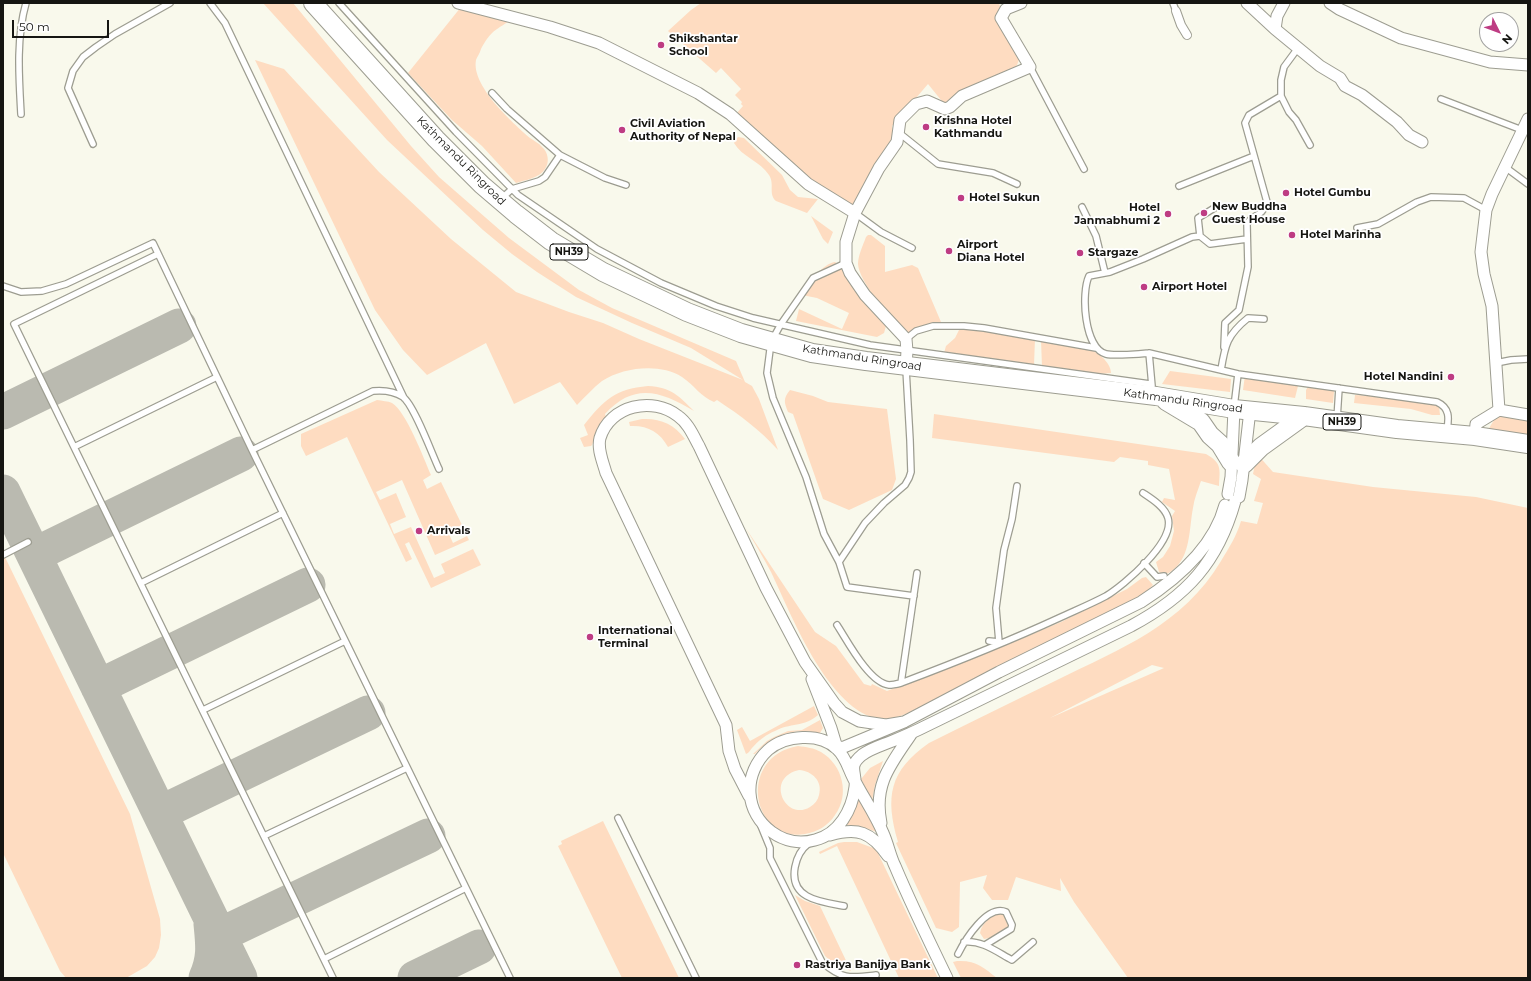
<!DOCTYPE html>
<style>
body{margin:0}
#map{position:relative;width:1531px;height:981px;overflow:hidden;background:#f9f9ec;font-family:Montserrat,sans-serif}
canvas{display:block}
.frame{position:absolute;inset:0;border:4px solid #161612;pointer-events:none}
.north{position:absolute;left:1479px;top:12px;width:40px;height:40px;box-sizing:border-box;background:#fff;border:1px solid #a2a2a0;border-radius:50%;rotate:132deg;font-size:11px;font-weight:700;line-height:16px;text-align:center;color:#161612}
.north::after{content:'';display:block;margin:auto;width:14px;height:18px;background:#be3c83;clip-path:polygon(50% 0,100% 100%,50% 72%,0 100%)}
.scale{position:absolute;left:12px;top:20px;width:97px;height:18px;box-sizing:border-box;border:2px solid #161612;border-top:0;padding-left:5px;font-size:12px;line-height:14px;white-space:nowrap;color:#161612;-webkit-text-stroke:3px #fff;paint-order:stroke}
</style>
<div id="map">
<canvas width="1531" height="981"></canvas>
<div class="frame"></div>
<div class="north">N</div>
<div class="scale">50 m</div>
</div>
<script>
const context = document.querySelector('canvas').getContext('2d');
context.lineJoin = 'round';
function paint(path, color) {
  context.fillStyle = color;
  context.fill(path, 'evenodd');
}
function stroke(path, color, width, dash) {
  context.strokeStyle = color;
  context.lineWidth = width;
  context.lineCap = dash ? 'butt' : 'round';
  context.setLineDash(dash || []);
  context.stroke(path);
}
function label(font, color, halo, rows, align = 'center') {
  context.font = font + ' Montserrat,sans-serif';
  context.lineWidth = 3.5;
  context.setLineDash([]);
  context.textBaseline = 'middle';
  context.strokeStyle = halo;
  context.fillStyle = color;
  for (const [text, x, y, turn = 0] of rows) {
    context.save();
    context.translate(x, y);
    context.rotate((+turn || 0) * Math.PI / 180);
    context.textAlign = isNaN(turn) ? turn : align;
    if (halo) context.strokeText(text, 0, 0);
    context.fillText(text, 0, 0);
    context.restore();
  }
}
const green = new Path2D(`
 M263 3H293L411 146 439 177 509 238 579 290 612 308 736 361 745 382 752 386 759 399 778 450C759 429 741 416 717 400L714 402C701 397 694 385 682 377 660 363 624 367 602 381 593 388 585 397 577 405L560 382 514 404 486 343 427 375 403 350 375 310 255 60 284 69 379 172 451 239 516 292 569 312 603 323 639 339 743 380 691 348 632 323 576 297 537 272 512 254 483 230 387 140Z
 M701 3H999L1002 14 1020 57 1017 65 1014 68 945 103 942 104 941 100 928 84 892 126 894 142 856 203 852 205 816 185 736 114 743 106 741 104 742 102 735 95 741 89 721 68 716 73 668 31 691 10Z
 M461 7 508 22C493 31 489 34 481 49 480 53 477 57 476 60 471 86 513 123 530 138 534 141 539 143 542 147 548 152 550 162 545 169 540 178 525 180 516 183L482 146 452 120 408 73Z
 M738 137 744 138 782 175 790 190 798 197 818 199 807 213 776 201C768 194 775 184 769 175 760 161 742 157 734 143Z
 M811 216 833 232 828 244 823 239Z
 M868 235H871L885 246V272L912 265 918 268 941 322 925 326 906 337C893 323 859 282 858 264 858 256 863 245 866 237Z
 M835 262 841 266 856 288 886 326 884 333 877 337 796 321 799 309 842 329 849 313 817 298 802 295C808 284 822 264 835 262Z
 M960 328 1035 339 1034 365 944 353 946 346 955 338Z
 M1041 340C1058 343 1076 345 1091 350 1100 353 1111 364 1111 373L1099 374 1042 367Z
 M1170 371 1231 379 1230 392 1162 384Z
 M1245 375 1299 382 1295 398 1243 390Z
 M1309 385 1333 389 1334 392 1333 403 1306 399V390Z
 M648 386C671 387 679 396 694 411 661 391 634 382 605 414L606 417 597 431 592 445 591 446 584 447 580 438 588 435 584 425C604 400 615 389 648 386Z
 M790 390 813 396 828 402 887 409 896 479 892 490 849 510 823 499 793 414 788 412C784 402 783 399 790 390Z
 M1355 395 1423 399 1439 406 1440 415H1432L1411 409 1354 403Z
 M377 400C382 401 388 401 392 403 406 411 424 459 431 475L423 480 427 489 441 482 462 525 448 532 453 543 467 536 469 540 435 555 402 480 376 492 380 500 396 493 406 517 390 524 394 534 411 527 434 578 445 573 441 564 473 549 481 565 431 588 409 542 405 544 412 559 406 562 347 437 306 456 301 446V434Z
 M934 414 1206 454C1222 463 1220 469 1219 486L1201 481C1198 490 1194 499 1193 508 1189 528 1191 556 1173 570 1168 574 1165 575 1159 572L1156 562 1163 557 1170 546 1174 531 1172 516 1175 511 1162 502 1164 498 1175 500 1169 469 1148 465V461L1120 457 1114 462 932 438Z
 M1502 414 1528 419V438L1488 430 1494 420Z
 M642 419C660 418 674 424 685 439L668 447C660 432 647 425 630 426L629 422Z
 M1257 454 1273 472 1373 487 1476 497 1528 508V978H1128L1074 902 1060 878 1061 891 1016 877 1008 900H992L983 888 987 875 960 882 959 927 952 932 936 928 896 843 898 842C885 797 889 771 929 743 971 722 1014 701 1057 680 1120 649 1183 625 1221 561 1229 548 1237 535 1241 521L1257 524 1263 503 1254 501 1261 479 1253 474ZM1152 665 1164 668 1050 718Z
 M745 527 815 632 836 646 864 684 871 686 872 684 887 691 1011 643 1061 622 1127 589 1142 578 1146 577 1153 585 1140 598 1111 613 910 712C899 717 887 721 875 718 826 705 791 614 771 572 763 557 754 542 745 527Z
 M3 553 130 814 160 919 161 935 159 948 155 957 147 966 126 978H66L60 971 3 853Z
 M814 706 818 715C805 727 789 723 775 731 767 734 758 741 752 748 750 750 749 753 746 754L737 730 742 727 750 741Z
 M820 720 823 728 820 733C815 734 810 731 805 731 784 731 768 739 755 754H753L767 741 774 737 788 731 802 730Z
 M798 746C806 747 814 748 821 752 843 765 850 795 835 815 828 826 817 832 805 834 752 843 736 757 798 746ZM799 770C812 771 823 781 819 795 818 800 815 804 810 807 786 822 764 778 799 770Z
 M883 761 875 785 872 801 861 779 870 768Z
 M859 797 877 832 862 827 847 825Z
 M603 821 679 978H622L558 846 562 844 561 841Z
 M844 842H857L876 849 938 978H899L837 846 820 854 819 852 838 843Z
 M795 895 805 901 820 906 851 971 835 965 825 956Z
 M1001 913 1008 918 1010 922 1009 928 994 937 984 939 980 933C982 922 991 916 1001 913Z
 M957 961C976 960 983 967 997 978H961L953 962Z`);
const taxiway = new Path2D(`
 M3 412 179 326
 M3 492 240 978
 M34 555 241 454
 M98 687 308 585
 M160 813 368 713
 M220 935 428 836
 M206 978C215 958 213 944 211 924
 M415 978 479 947`);
const service = new Path2D(`
 M210 3 225 23 404 398
 M339 3 456 132 518 195 597 249 661 283 716 306 753 318 870 345 1150 384
 M1173 3 1176 11
 M1298 48 1284 67 1281 80V96L1289 112 1296 120 1310 145
 M1030 67 1084 169
 M492 93 507 109 560 155 605 178 626 185
 M1441 99 1522 130
 M21 114C19 78 16 38 26 3
 M898 132 938 164 993 173 1017 184
 M93 144 68 88 73 71 83 57 96 47 115 34 170 3
 M1505 167 1528 184
 M1179 186 1254 156
 M502 198 512 189 539 181 545 177 560 155
 M1082 207 1096 236 1105 273
 M855 213 881 232 912 248
 M1357 228 1378 224 1417 202 1431 197 1464 198 1486 210
 M1200 236 1210 244 1247 239
 M158 254 14 324 333 978
 M846 263 813 278 781 324 771 342 767 373 773 398 806 477 824 534 839 562 847 587 914 596
 M3 286 21 292 42 291 66 284 153 243 252 450 510 978
 M906 339 916 331 933 326H964L984 328 1096 348
 M1224 347 1225 323 1239 310 1248 267 1247 224C1252 214 1262 218 1267 202L1245 123 1249 115 1281 96
 M1149 353 1238 374 1437 402C1450 408 1449 418 1447 430
 M1496 363 1511 360 1528 359
 M1221 370C1225 345 1227 335 1248 318L1264 319
 M1152 386 1149 353C1140 354 1114 356 1106 354 1084 348 1081 293 1089 276L1110 272 1143 259 1192 237 1200 236 1198 218 1216 207
 M1234 407 1238 374
 M1337 419 1339 388
 M74 447 217 377
 M252 450 373 391C384 390 394 391 403 397 414 405 432 454 439 469
 M3 555 28 542
 M839 562 865 523 884 503 905 485 909 478 911 472 910 440 906 369
 M1144 563 1157 577 1164 576
 M141 583 283 513
 M837 625C847 640 869 683 889 685 893 685 897 684 901 683 954 663 1007 642 1059 618 1074 611 1091 604 1106 596 1124 585 1175 542 1168 518 1165 507 1152 499 1143 493
 M989 641 999 642 996 608 1004 550 1012 519 1017 486
 M901 683 917 573
 M203 710 345 641
 M618 818 696 978
 M761 826 770 848V858L822 962C842 980 851 978 876 975
 M264 836 407 768
 M808 844C800 850 797 857 795 867 789 899 821 902 844 906
 M964 942C982 940 997 952 1012 960L1033 942
 M958 954C965 940 987 904 1006 912L1012 925 1011 929 985 945
 M324 959 466 888`);
const pedestrian = new Path2D(`
 M1176 11 1181 25 1187 35`);
const minor = new Path2D(`
 M458 3 550 27 599 43 698 93 730 114 808 184 855 213
 M1247 3 1275 29
 M1284 3 1277 16 1275 29 1320 66 1340 78 1345 86 1362 95 1397 122 1409 135 1422 142
 M1330 3 1339 9 1401 38 1490 62 1528 65
 M906 366 907 351 906 339 865 295 850 273 846 263V242L855 213 879 168 897 142 900 120 916 104 927 101 945 109 950 107 962 96 1030 67 1001 18 1006 9 1021 3
 M1499 410 1492 306 1484 274 1481 252 1486 210 1492 194 1528 119
 M1475 436 1476 424 1499 410 1528 415
 M1228 494 1231 477 1234 409
 M1239 497 1242 480 1250 410
 M812 679 831 728 837 748
 M837 748 844 747 904 722 999 672 1141 602C1177 579 1214 547 1225 505
 M749 796 735 769 729 751 726 725 606 473C603 462 597 449 600 438 610 405 653 396 678 416 688 423 693 435 699 446L766 588 805 662 834 703 842 712 859 721 886 725 904 722
 M881 823C873 784 891 764 912 733
 M830 835C858 827 871 832 888 856
 M947 978C929 941 911 904 895 866 890 856 888 844 883 833 876 816 865 800 856 783 849 772 847 758 837 749 820 732 785 735 768 750 756 761 749 777 750 793 752 825 784 849 815 840 839 834 852 810 855 787 857 772 847 767 862 755 870 749 880 746 890 742 903 737 916 731 930 724 997 691 1064 659 1131 626 1187 596 1218 562 1235 501`);
const trunk = new Path2D(`
 M313 3 436 139 482 185 516 214 551 241 603 272 687 312 741 333 812 353 866 361 1156 396 1234 409 1304 416 1397 429 1475 436 1528 444
 M1166 401 1201 422 1210 435 1220 444 1231 462
 M1244 464 1261 447 1304 416`);
const markers = [
 [661,45,4,"#be3c83"],
 [926,127,4,"#be3c83"],
 [622,130,4,"#be3c83"],
 [1286,193,4,"#be3c83"],
 [961,198,4,"#be3c83"],
 [1204,213,4,"#be3c83"],
 [1168,214,4,"#be3c83"],
 [1292,235,4,"#be3c83"],
 [949,251,4,"#be3c83"],
 [1080,253,4,"#be3c83"],
 [1144,287,4,"#be3c83"],
 [1451,377,4,"#be3c83"],
 [419,531,4,"#be3c83"],
 [590,637,4,"#be3c83"],
 [797,965,4,"#be3c83"]
];
const shields = [
 [569,252,38],
 [1342,422,38]
];
const shieldNames = [
 ["NH39",569,252],
 ["NH39",1342,422]
];
const poiNames = [
 ["Shikshantar",669,39],
 ["School",669,52],
 ["Krishna Hotel",934,121],
 ["Kathmandu",934,134],
 ["Civil Aviation",630,124],
 ["Authority of Nepal",630,137],
 ["Hotel Gumbu",1294,193],
 ["Hotel Sukun",969,198],
 ["New Buddha",1212,207],
 ["Guest House",1212,220],
 ["Hotel",1160,208,"right"],
 ["Janmabhumi 2",1160,221,"right"],
 ["Hotel Marinha",1300,235],
 ["Airport",957,245],
 ["Diana Hotel",957,258],
 ["Stargaze",1088,253],
 ["Airport Hotel",1152,287],
 ["Hotel Nandini",1443,377,"right"],
 ["Arrivals",427,531],
 ["International",598,631],
 ["Terminal",598,644],
 ["Rastriya Banijya Bank",805,965]
];
const streetNames = [
 ["Kathmandu Ringroad",461,161,45],
 ["Kathmandu Ringroad",862,358,9],
 ["Kathmandu Ringroad",1183,401,8]
];
paint(green, '#fedcc1');
stroke(taxiway, '#babab0', 35);
stroke(service, '#9d9d91', 8);
stroke(pedestrian, '#9d9d91', 10);
stroke(minor, '#9d9d91', 13);
stroke(trunk, '#9d9d91', 20);
stroke(service, '#fff', 5.5);
stroke(pedestrian, '#fff', 8);
stroke(minor, '#fff', 11);
stroke(trunk, '#fff', 18);
for (const [x, y, r, color] of markers) {
  const dot = new Path2D();
  dot.arc(x, y, r, 0, 2 * Math.PI);
  context.fillStyle = color;
  context.fill(dot);
  stroke(dot, '#fff', 1.5);
}
for (const [x, y, w] of shields) {
  const box = new Path2D();
  box.roundRect(x - w / 2, y - 8, w, 16, 3);
  context.fillStyle = '#fff';
  context.fill(box);
  stroke(box, '#161612', 1);
}
label('bold 10px', '#161612', null, shieldNames);
label('bold 11px', '#161612', '#fff', poiNames, 'left');
label('11px', '#161612', '#fff', streetNames);
</script>
